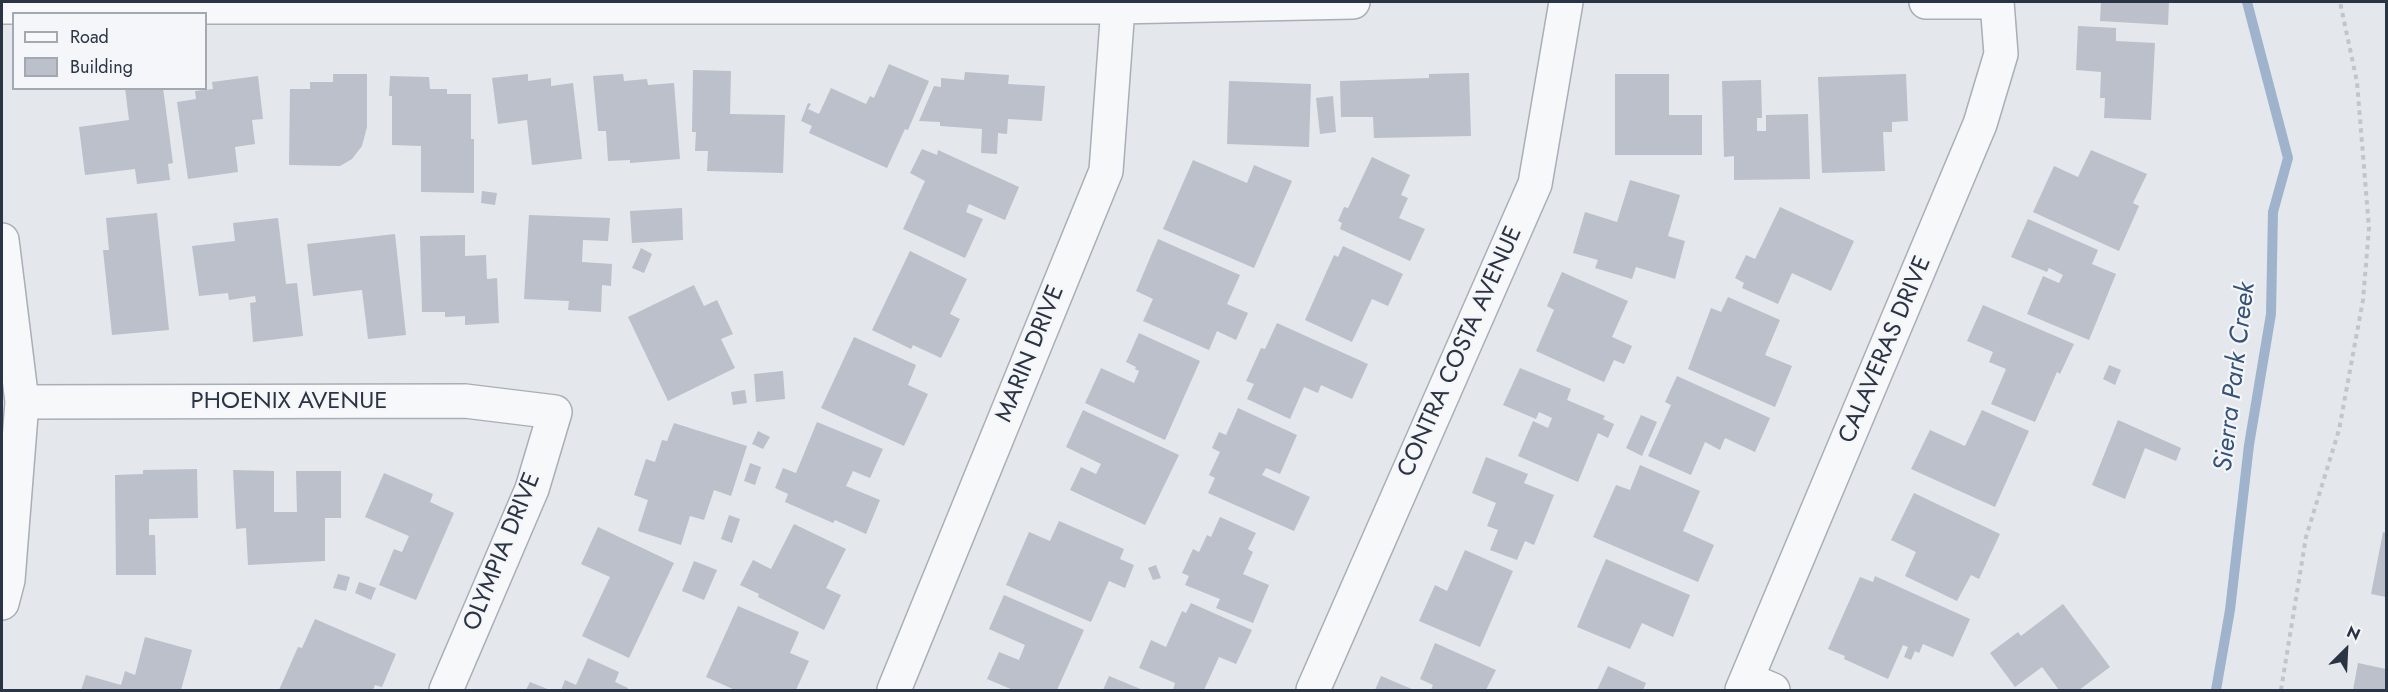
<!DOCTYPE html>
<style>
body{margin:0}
#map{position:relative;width:2388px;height:692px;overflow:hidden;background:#e4e7ec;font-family:Jost,sans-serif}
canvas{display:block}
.frame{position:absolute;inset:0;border:3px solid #2b3445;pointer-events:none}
.legend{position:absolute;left:12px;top:12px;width:195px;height:78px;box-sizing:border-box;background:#f4f6f9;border:2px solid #a4a8b1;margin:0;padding:8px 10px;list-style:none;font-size:18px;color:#2b3445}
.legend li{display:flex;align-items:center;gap:12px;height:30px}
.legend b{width:30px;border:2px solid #a4a8b1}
.north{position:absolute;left:2316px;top:620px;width:60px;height:60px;-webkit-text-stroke:4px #f4f6f9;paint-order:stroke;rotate:24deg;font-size:16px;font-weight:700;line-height:24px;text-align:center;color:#2b3445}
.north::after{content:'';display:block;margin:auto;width:21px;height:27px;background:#2b3445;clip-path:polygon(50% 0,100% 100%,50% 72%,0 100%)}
</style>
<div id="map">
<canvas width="2388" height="692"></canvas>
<div class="frame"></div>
<ul class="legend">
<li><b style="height:8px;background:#f7f8fa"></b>Road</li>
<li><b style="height:16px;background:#bbc0ca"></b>Building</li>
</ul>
<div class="north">N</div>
</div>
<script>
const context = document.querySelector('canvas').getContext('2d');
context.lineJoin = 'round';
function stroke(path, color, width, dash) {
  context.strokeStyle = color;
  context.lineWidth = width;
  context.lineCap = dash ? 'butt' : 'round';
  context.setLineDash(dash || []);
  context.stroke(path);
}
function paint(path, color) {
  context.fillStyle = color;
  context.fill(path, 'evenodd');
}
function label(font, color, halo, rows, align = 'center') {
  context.font = font + ' Jost,sans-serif';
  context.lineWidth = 4.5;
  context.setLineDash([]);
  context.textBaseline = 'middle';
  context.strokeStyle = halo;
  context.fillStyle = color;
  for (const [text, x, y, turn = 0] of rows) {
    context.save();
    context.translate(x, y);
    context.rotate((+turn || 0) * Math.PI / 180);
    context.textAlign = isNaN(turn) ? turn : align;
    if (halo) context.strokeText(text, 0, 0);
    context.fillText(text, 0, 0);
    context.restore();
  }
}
const stream = new Path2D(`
 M2216 690 2230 610 2249 445 2271 314 2273 212 2288 158 2247 2`);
const building = new Path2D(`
 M2101 2H2169L2168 25 2100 21Z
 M2078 26 2116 28V41L2155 43 2151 120 2104 118 2105 98H2100L2101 72 2076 70Z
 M889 64 929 81 908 130 905 129 887 168 809 133 812 126 801 121 808 103 811 104 808 109 819 114 831 88 866 104 870 96 874 98Z
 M693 70 731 71 730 114 785 115 783 173 707 171 708 151H695L696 132H692Z
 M965 72 1009 75 1008 84 1045 86 1042 121 1008 119 1007 134 998 133 997 154 981 153 982 129 940 126V122L919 121 934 86 941 87V78L964 80Z
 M1469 73 1471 136 1374 138 1373 117H1341L1340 81 1429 78V74Z
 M333 74H367V127L362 146 352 159 340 166 289 165 290 89H310V82H333Z
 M528 74V81L551 78V86L573 83 582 159 532 165 527 120 498 124 492 78Z
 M623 74 624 81 647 79 648 85 674 83 680 159 630 163V160L608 161 606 131H598L593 76Z
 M1615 74H1669V115H1702V155H1615Z
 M1906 74 1908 121 1892 122V132H1883L1885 171 1822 173 1818 77Z
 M258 76 263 119 252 120 255 144 235 147 238 172 188 179 177 102 196 99 195 91 213 89 212 82Z
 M390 76 429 77 430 89H447V94H471V139H474V193L421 192V146L392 145V96H389Z
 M1761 80 1762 118H1757V131H1766V115L1808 114 1810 179 1734 180V156L1724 157 1722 81Z
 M1229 81 1311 84 1309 147 1227 144Z
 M125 88H163L173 163 168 164 170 180 137 184 135 169 85 175 79 127 129 120Z
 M1333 96 1336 132 1320 134 1316 98Z
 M922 149 937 155 938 150 1019 187 1005 220 969 204 966 212 983 219 965 258 903 229 925 181 910 173Z
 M2091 150 2147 174 2133 203 2139 206 2119 251 2033 212 2054 166 2078 177Z
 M1372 157 1410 175 1401 195 1408 198 1399 218 1425 229 1410 261 1340 229 1342 223 1338 221 1344 207 1348 208Z
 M1193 160 1247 183 1254 165 1292 181 1254 268 1163 229Z
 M1630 180 1680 195 1668 236 1685 241 1675 279 1636 267 1632 279 1595 268 1598 260 1573 253 1585 212 1617 222Z
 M482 191 497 193 495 205 481 203Z
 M1780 207 1854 241 1831 291 1792 273 1778 304 1742 288 1744 283 1735 278 1746 255 1755 259Z
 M682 208 683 240 632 243 630 211Z
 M157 213 169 330 112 335 103 250H109L106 218Z
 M529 215 610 218 608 241 583 240 582 262 612 264 611 286 602 285 601 312 568 310 569 301 524 299Z
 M278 218 286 284 297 283 303 336 253 342 250 303 256 302 255 296 229 300 228 293 199 296 192 246 235 241 233 223Z
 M2028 219 2098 250 2092 264 2116 274 2089 340 2027 314 2043 276 2059 283 2063 275 2049 268 2047 272 2011 257Z
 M395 234 406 335 368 339 362 290 313 296 307 244Z
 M465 235V256L486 255 487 279 497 278 499 323 465 325V316L445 317V312H422L420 236Z
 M1158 239 1240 275 1227 304 1248 313 1236 340 1217 331 1209 350 1143 321 1153 299 1136 291Z
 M1343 246 1403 274 1388 306 1372 299 1352 342 1305 320 1334 255 1338 257Z
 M641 248 652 254 644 273 632 268Z
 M910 251 967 279 950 314 960 319 941 358 913 345 911 349 872 330Z
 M1562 272 1628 301 1612 337 1632 346 1624 364 1614 360 1604 382 1536 351 1554 310 1547 306Z
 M694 285 704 306 717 300 733 334 721 339 735 368 668 401 628 317Z
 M1728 297 1780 320 1765 355 1792 366 1775 407 1688 369 1711 308 1721 312Z
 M1983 305 2074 344 2060 374 2057 372 2035 422 1991 404 2006 369 1989 362 1993 352 1967 341Z
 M1277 323 1368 364 1352 399 1321 385 1318 393 1304 387 1290 419 1247 399 1254 384 1246 381 1261 348 1265 349Z
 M1139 333 1200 361 1165 440 1085 403 1101 368 1134 383 1139 371 1135 369 1136 367 1126 362Z
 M854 337 916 365 908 385 928 394 904 446 821 408Z
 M2109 365 2121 370 2115 385 2103 379Z
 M1520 368 1571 389 1567 400 1605 416 1603 419 1614 424 1608 438 1598 433 1578 482 1518 456 1533 421 1548 428 1552 418 1539 412 1536 419 1503 405Z
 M783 371 785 399 756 402 754 374Z
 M1677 376 1770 418 1755 452 1725 438 1720 450 1705 442 1691 475 1648 456 1671 405 1665 402Z
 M745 390 747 403 733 405 731 392Z
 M1238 408 1297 435 1280 474 1266 468 1262 475 1310 497 1294 531 1208 493 1215 478 1209 475 1220 452 1212 448 1219 432 1226 435Z
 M1083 410 1179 455 1145 525 1070 490 1081 467 1096 474 1101 464 1066 447Z
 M1982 410 2029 431 1995 507 1911 469 1930 430 1965 446Z
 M1641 415 1657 422 1642 456 1626 448Z
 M2118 420 2181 448 2176 461 2145 448 2125 499 2092 485Z
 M817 422 883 449 870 478 853 471 846 486 880 500 866 534 835 520 833 523 785 502 788 494 775 488 783 468 796 473Z
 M674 423 747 446 731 496 714 490 704 520 690 516 681 545 638 531 648 500 634 495 646 459 655 462 662 440 667 441Z
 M758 431 770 437 763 449 752 444Z
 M1486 457 1528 474 1524 483 1554 495 1534 545 1525 541 1517 560 1490 550 1498 530 1487 526 1496 503 1472 493Z
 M750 463 761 467 755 485 744 481Z
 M1640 465 1700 491 1683 531 1714 545 1698 582 1593 537 1616 485 1630 490Z
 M197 469 198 518 149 519V535H155L156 575H116L115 475 143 474V470Z
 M233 470 274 471V512H297L296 471H341V518H325V561L248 565 246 528 236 529Z
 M384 473 433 494 430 502 454 513 416 600 379 585 394 549 402 552 409 536 365 517Z
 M1914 493 2000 534 1979 579 1971 575 1957 601 1905 576 1916 552 1891 540Z
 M729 515 740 519 732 543 721 539Z
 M1220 517 1256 533 1248 549 1253 552 1243 574 1269 585 1253 623 1216 608 1220 599 1185 585 1189 576 1182 573 1193 549 1199 552 1207 535 1211 537Z
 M1059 521 1124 549 1120 559 1134 565 1125 588 1109 581 1091 622 1006 585 1029 532 1050 541Z
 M794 524 846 549 826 588 841 595 824 630 758 597 759 594 740 585 753 560 771 569Z
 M598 527 674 563 629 658 582 636 610 577 581 564Z
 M2383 532 2386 533V597L2371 594Z
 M1465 550 1513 571 1480 647 1419 621 1435 585 1447 591Z
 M1606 559 1690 595 1673 637 1642 623 1630 649 1577 627Z
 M694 561 717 570 704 600 682 591Z
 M1156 565 1161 578 1153 580 1148 568Z
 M338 574 350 577 346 591 333 588Z
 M1875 576 1970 619 1953 657 1923 644 1919 653 1915 651 1911 660 1904 657 1908 647 1903 645 1888 679 1844 659 1845 656 1828 649 1860 577 1873 582Z
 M359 582 376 588 371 600 355 593Z
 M1004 595 1084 630 1057 690H1013L987 679 999 652 1019 660 1025 645 989 629Z
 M1191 603 1252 630 1236 664 1219 657 1204 690H1173L1175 683 1139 668 1151 640 1166 647 1182 611 1186 613Z
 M2063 604 2110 667 2079 690H2059L2042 667 2015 687 1990 653 2018 632 2021 636Z
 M738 606 799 632 790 653 809 661 796 690H735L706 677Z
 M315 619 396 654 382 687 375 685 373 690H279L298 647 302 648Z
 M145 637 192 650 181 690H81L86 675 121 685 125 671 135 675Z
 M1435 643 1496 670 1486 690H1431L1433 685 1420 679Z
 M588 658 619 672 615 682 628 688 627 690H561L565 680 576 685Z
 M2358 663 2386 669V690H2353Z
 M1608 666 1646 683 1643 690H1597Z
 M1109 676 1143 690H1103Z
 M1381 676 1414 690H1375Z
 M530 682 550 690H526Z`);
const path = new Path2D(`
 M2281 690 2306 537 2339 430 2363 300 2369 228 2357 82 2340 2`);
const minor = new Path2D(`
 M1926 2H1997
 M2 7H1118L1353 2
 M2 240 22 402 8 580 2 603
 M22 402 465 401 555 412 532 489 446 690
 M1747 679 1773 690
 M894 690 1106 171 1118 7
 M1313 690 1535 184 1566 2
 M1742 690 1980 124 2001 54 1997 2`);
const streetNames = [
 ["CALAVERAS DRIVE",1886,350,-67],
 ["CONTRA COSTA AVENUE",1461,352,-66],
 ["MARIN DRIVE",1031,354,-68],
 ["PHOENIX AVENUE",289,402],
 ["OLYMPIA DRIVE",503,552,-68]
];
const waterNames = [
 ["Sierra Park Creek",2236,377,-83]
];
stroke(stream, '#9fb4cc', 10);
paint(building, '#bbc0ca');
stroke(minor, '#a9aeb7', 36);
stroke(path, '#c2c5cb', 4, [4.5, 4.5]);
stroke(minor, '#f7f8fa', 33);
label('24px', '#2b3445', '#f4f6f9', streetNames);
label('italic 26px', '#34527a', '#f4f6f9', waterNames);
</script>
